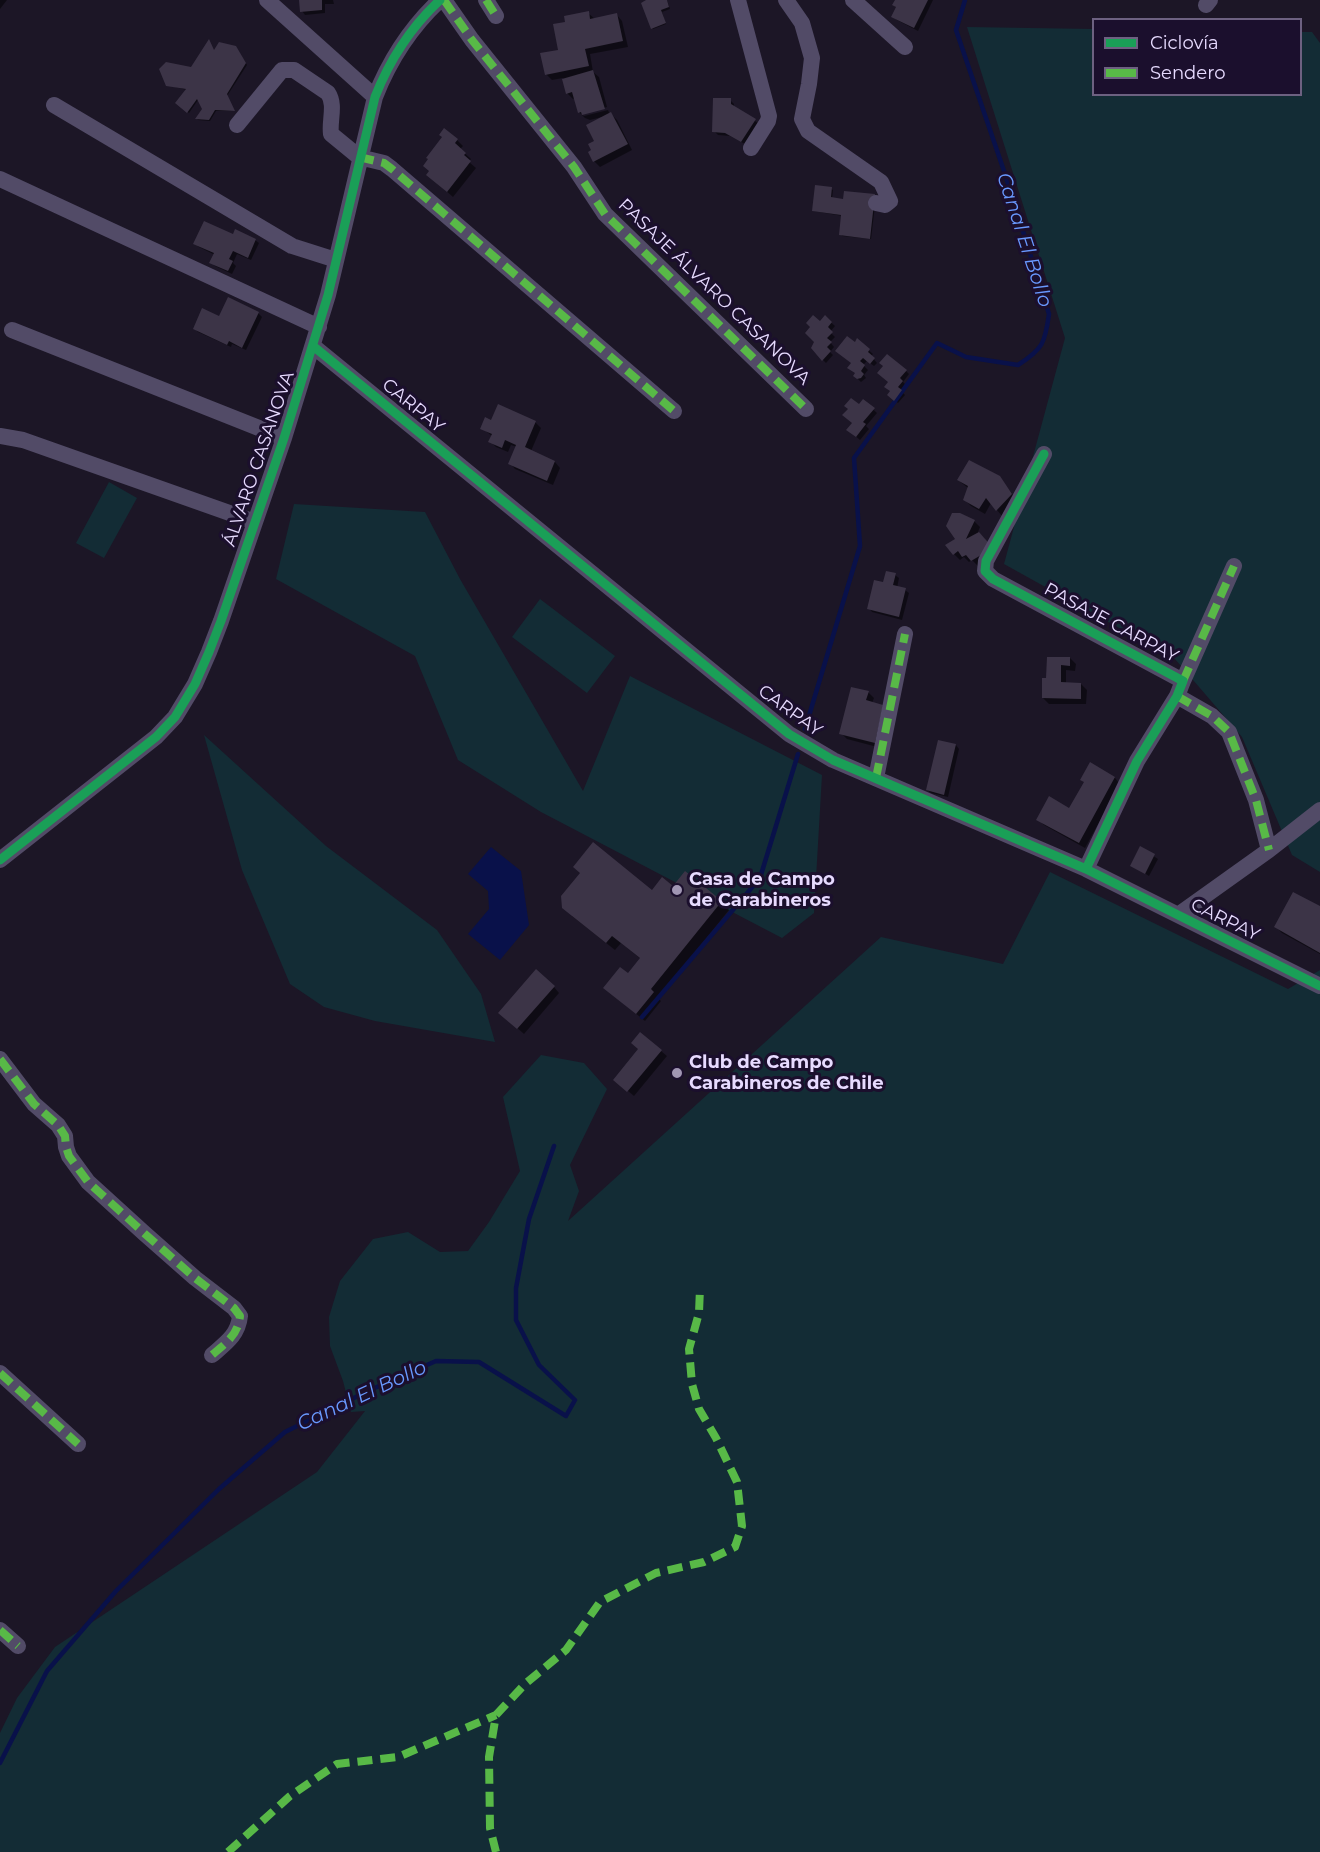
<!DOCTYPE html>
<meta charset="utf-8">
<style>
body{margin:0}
#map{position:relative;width:1320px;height:1852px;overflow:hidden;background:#1c1626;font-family:Montserrat,sans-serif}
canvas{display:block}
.legend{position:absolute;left:1092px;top:18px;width:210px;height:78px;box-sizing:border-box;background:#1b0f2d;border:2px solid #6d6181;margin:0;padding:8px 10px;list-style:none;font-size:18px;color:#e7dbff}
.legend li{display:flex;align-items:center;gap:12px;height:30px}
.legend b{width:30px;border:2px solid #6d6181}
</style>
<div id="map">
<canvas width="1320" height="1852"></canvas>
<ul class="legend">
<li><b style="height:8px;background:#1a9f57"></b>Ciclovía</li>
<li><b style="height:8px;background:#58b947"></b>Sendero</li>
</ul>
</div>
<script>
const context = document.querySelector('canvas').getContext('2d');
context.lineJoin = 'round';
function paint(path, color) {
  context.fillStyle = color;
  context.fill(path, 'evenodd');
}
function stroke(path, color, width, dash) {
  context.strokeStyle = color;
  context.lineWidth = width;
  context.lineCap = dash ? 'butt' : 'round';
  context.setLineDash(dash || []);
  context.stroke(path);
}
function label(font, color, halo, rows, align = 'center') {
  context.font = font + ' Montserrat,sans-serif';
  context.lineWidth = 6;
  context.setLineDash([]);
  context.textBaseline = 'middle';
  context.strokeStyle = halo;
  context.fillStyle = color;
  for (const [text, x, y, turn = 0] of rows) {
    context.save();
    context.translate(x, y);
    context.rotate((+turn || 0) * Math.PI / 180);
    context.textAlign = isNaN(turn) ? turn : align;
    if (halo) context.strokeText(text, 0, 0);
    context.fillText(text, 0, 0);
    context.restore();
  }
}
const green = new Path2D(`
 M967 27 1093 29 1094 94H1300L1301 32H1312L1320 43V872L1292 855 1242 737 1175 659 1004 564 1065 338Z
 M109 482 137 498 104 558 76 543Z
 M294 504 425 512 460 579 583 791 630 676 822 775 814 913 782 938 541 812 458 760 415 656 276 579Z
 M540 599 615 656 587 693 512 637Z
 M204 735 326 846 437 930 481 994 495 1042 375 1021 324 1007 290 984 242 870Z
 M1050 872 1288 989 1320 970V1852H0V1733L17 1698 55 1647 317 1472 365 1411 351 1412 343 1381 330 1346 329 1317 340 1281 373 1239 408 1232 440 1252 468 1251 489 1222 520 1171 503 1097 541 1055 584 1063 607 1089 570 1165 579 1191 568 1221 881 937 1003 964Z`);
const water = new Path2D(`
 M491 847 521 871 529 925 500 960 468 934 489 909 488 891 468 874Z`);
const shadow = new Path2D(`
 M0 0H7L0 9Z
 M301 0H333L334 4H325V13L305 15 302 11Z
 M648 0H667L670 9 662 12 666 24 653 29 652 28Z
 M896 0H933L918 31 897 20 893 17 897 8 894 5Z
 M588 13 595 19 617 15 622 21 628 47 590 54 593 72 599 77 607 107 581 114 584 116 608 110 610 115 611 114 617 120 632 150 600 167 594 161 602 117 590 120 585 118 579 112 575 98 573 99 567 93 563 78 552 80 546 74 560 51 566 23Z
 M237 49 247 65 227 96 234 111H216L210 121 198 120 197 119 204 109 198 100 189 113 177 103 187 90 167 85 214 52Z
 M730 100 734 104V107L758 123 745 144 730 136 718 135 714 131Z
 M457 140 463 146 460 149 471 159 469 162 476 168 453 197 428 175Z
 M831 189 833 190 832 199 845 200 876 197 871 239 842 236 841 234 843 216 813 211Z
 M234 236 255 240 259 243 251 260 237 254 233 263 236 266 232 274 215 266 211 262 215 255 199 247 195 244Z
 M258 313 262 317 246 350 232 344 231 347 198 332 194 328Z
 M825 317 835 326 830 332 835 337 830 342 834 347 830 352 833 355 826 363 818 355 820 323Z
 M858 341 873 354 871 356 877 363 874 366 867 361 863 365 868 370 864 375 866 378 861 382 855 376 856 374 852 364 855 344Z
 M906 371 909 374 903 382 906 385 901 391 905 395 898 403 893 399 892 391 886 386Z
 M864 401 877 413 866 426 869 429 860 440 852 433 853 423 850 409 859 406Z
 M492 422H535L541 428 531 451 555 462 560 468 553 485 515 469 510 463 517 447 511 445 508 452 496 447 490 441 492 436 482 428Z
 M999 477 1017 500 1002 516 991 503 985 514 971 506 965 500 968 488 958 480Z
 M974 521 980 527 978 532 985 539 978 566 972 560 969 562 964 557 960 560 954 554Z
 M895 575 899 578 897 588 905 590 909 593 902 620 872 612 869 608 884 584Z
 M1048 658H1070L1076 664 1075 671 1066 670V684H1081L1087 690 1086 704H1049L1043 698 1048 680Z
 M868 692 874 698 872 703 881 748 847 739 841 733Z
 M956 745 959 749 948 797 931 793 927 790Z
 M1090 764 1115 778 1120 784 1085 848 1044 825 1038 819 1070 810 1085 783Z
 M1141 848 1158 859 1149 876 1132 865Z
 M673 889 721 902 729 910 658 998 661 1001 645 1021 613 995 641 959 621 943 615 950 572 916 652 892Z
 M1320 908V954L1282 933 1276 927Z
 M554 987 559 993 524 1034 506 1018Z
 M661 1051 667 1056 634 1096 621 1085Z`);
const stream = new Path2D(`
 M805 729 860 546 854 458 937 343 966 357 1018 365C1043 349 1045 343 1049 314L1004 171 956 30 965 0
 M642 1017 760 878 798 754
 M0 1763 47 1671 116 1591 219 1489 285 1432 370 1390 436 1361 479 1362 566 1416 575 1400 539 1365 516 1320V1288L529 1219 554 1146`);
const building = new Path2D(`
 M299 0H322V10L300 12Z
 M646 0H667L669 7 661 10 666 23 651 29 641 3Z
 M895 0H928L914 28 891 17 896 7 892 5Z
 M589 11 590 19 617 13 623 41 585 49 589 66 545 75 540 53 558 50 553 24 565 22 564 16Z
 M209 39 214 50 219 42 236 46 246 63 227 94 235 111 215 110 209 120 195 119 202 109 197 99 187 113 175 103 186 89 166 86 159 69 166 62 191 67Z
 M593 70 605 109 582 115 581 112 578 113 572 92 566 94 562 79Z
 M713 98H731V104L756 119 741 142 725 133 712 132Z
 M611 112 628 144 593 162 588 152 591 150 588 144 594 141 586 125Z
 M444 128 458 139 455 143 466 153 464 155 471 161 447 192 426 175 429 171 423 166 428 159 426 158 442 137 439 135Z
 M815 185 832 187 831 197 843 199 844 191 875 194 870 239 839 235 841 215 812 211Z
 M204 221 233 234 235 229 256 239 248 258 233 251 229 259 233 261 228 271 209 263 214 253 193 244Z
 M228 297 259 312 242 348 229 341 227 345 193 329 202 308 219 316Z
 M813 315 820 321 825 315 832 322 828 327 833 332 827 338 832 342 827 347 831 351 822 361 811 348 814 342 805 333 810 327 806 323Z
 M847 336 855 342 857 338 870 349 868 352 875 358 870 364 863 358 860 361 865 365 861 371 864 374 861 378 857 379 853 376 855 373 847 368 851 363 835 351Z
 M887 354 907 370 900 378 903 381 898 387 902 390 894 401 887 395 890 391 884 387 888 382 877 373 883 366 879 363Z
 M851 398 859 404 863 399 875 408 863 422 866 424 856 437 846 430 852 423 842 415 848 409 844 406Z
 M498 404 536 421 525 447 555 461 547 481 508 464 516 445 505 440 502 448 488 442 492 434 480 429 485 417 491 420Z
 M969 460 1000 476 1012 494 996 511 986 498 979 509 963 500 968 486 957 480Z
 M952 513H960L975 520 966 539 979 532 993 548 971 561 966 555 962 557 958 551 953 555 945 545 955 539 946 526Z
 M886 571 896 573 893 585 906 588 899 617 867 609 874 580 883 582Z
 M1047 657H1070V666L1061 665V682L1081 683V699L1042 698V678H1046Z
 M851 687 869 691 866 700 883 705 875 743 839 734Z
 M938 740 956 744 944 795 926 790Z
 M1090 762 1115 777 1079 843 1036 820 1049 796 1069 808 1084 782 1080 780Z
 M593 842 652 890 662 877 673 886 685 871 722 901 651 989 654 992 636 1014 603 988 620 967 628 973 640 958 612 936 606 943 562 908 561 896 580 873 573 867Z
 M1140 846 1155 854 1145 874 1130 866Z
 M1293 892 1320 906V953L1274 927Z
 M536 969 555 986 517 1029 498 1013Z
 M640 1032 662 1050 627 1092 613 1080 638 1049 631 1043Z`);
const minor = new Path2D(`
 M267 0 375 97
 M444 0 472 40 574 167 605 214 806 409
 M486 0 496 16
 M738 0 769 116 768 121 751 148
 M786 0 802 23 812 58 809 84 802 119 808 131 881 182 890 201 885 205 876 203
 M853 0 905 47
 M1206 5 1210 0
 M54 105 292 246 336 260
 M237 125 282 70H294L328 93C336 105 329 121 331 134L359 157 384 163 392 169 674 411
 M0 179 319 327
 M12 330 284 438
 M313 346 789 734 833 760 1086 869 1320 986
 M0 436 23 440 255 522
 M1044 454 986 561 985 571 993 579 1183 681 1177 696 1137 761 1086 869
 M1183 681 1234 566
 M1177 696 1212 716 1229 732 1256 800 1269 850
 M876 778 905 634
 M0 860 156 737 175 717 195 684 209 652 221 621 284 438 328 295 375 97C390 59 411 27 440 0
 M1178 915 1269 850 1320 810
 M0 1059 34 1104 58 1125 65 1136 66 1147 69 1156 88 1182 144 1233 195 1278 234 1308 240 1316C238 1335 226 1343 212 1355
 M0 1373 78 1444
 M0 1630 18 1646`);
const quiet = new Path2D(`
 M444 0 472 40 574 167 605 214 806 409
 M486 0 496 16
 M359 157 384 163 392 169 674 411
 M1183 681 1234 566
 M1177 696 1212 716 1229 732 1256 800 1269 850
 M876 778 905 634
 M0 1059 34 1104 58 1125 65 1136 66 1147 69 1156 88 1182 144 1233 195 1278 234 1308 240 1316C238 1335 226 1343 212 1355
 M0 1373 78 1444
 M0 1630 18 1646
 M228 1852 290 1796 337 1764 398 1757 496 1715
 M496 1852 490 1828 489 1757 496 1715 525 1684 566 1650 600 1602 656 1573 704 1562 735 1547 742 1526 737 1482 716 1438 699 1409 692 1384 689 1349 699 1313 700 1288`);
const cycleway = new Path2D(`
 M313 346 789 734 833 760 1086 869 1320 986
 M1044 454 986 561 985 571 993 579 1183 681 1177 696 1137 761 1086 869
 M0 860 156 737 175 717 195 684 209 652 221 621 284 438 328 295 375 97C390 59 411 27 440 0`);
const markers = [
 [677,890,6,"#a096b3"],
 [677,1073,6,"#a096b3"]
];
const streetNames = [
 ["PASAJE ÁLVARO CASANOVA",714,292,44],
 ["CARPAY",413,406,39],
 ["ÁLVARO CASANOVA",259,459,-71],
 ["PASAJE CARPAY",1111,623,28],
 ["CARPAY",790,711,36],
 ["CARPAY",1225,920,26]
];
const poiNames = [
 ["Casa de Campo",689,880],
 ["de Carabineros",689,901],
 ["Club de Campo",689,1063],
 ["Carabineros de Chile",689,1084]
];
const waterNames = [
 ["Canal El Bollo",1024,240,72],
 ["Canal El Bollo",362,1396,-25]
];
paint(green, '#132c35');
paint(water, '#09114a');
paint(shadow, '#0007');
stroke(stream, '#09114a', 4.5);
paint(building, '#3c3447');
stroke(minor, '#524b67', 16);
stroke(quiet, '#58b947', 8, [15, 8]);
stroke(cycleway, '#1a9f57', 9);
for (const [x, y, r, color] of markers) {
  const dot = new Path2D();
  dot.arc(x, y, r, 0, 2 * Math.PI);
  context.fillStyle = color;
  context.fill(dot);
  stroke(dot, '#1b0f2d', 2);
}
label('18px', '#e7dbff', '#1b0f2d', streetNames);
label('bold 18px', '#e7dbff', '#1b0f2d', poiNames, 'left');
label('italic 20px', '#6999ff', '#1b0f2d', waterNames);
</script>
